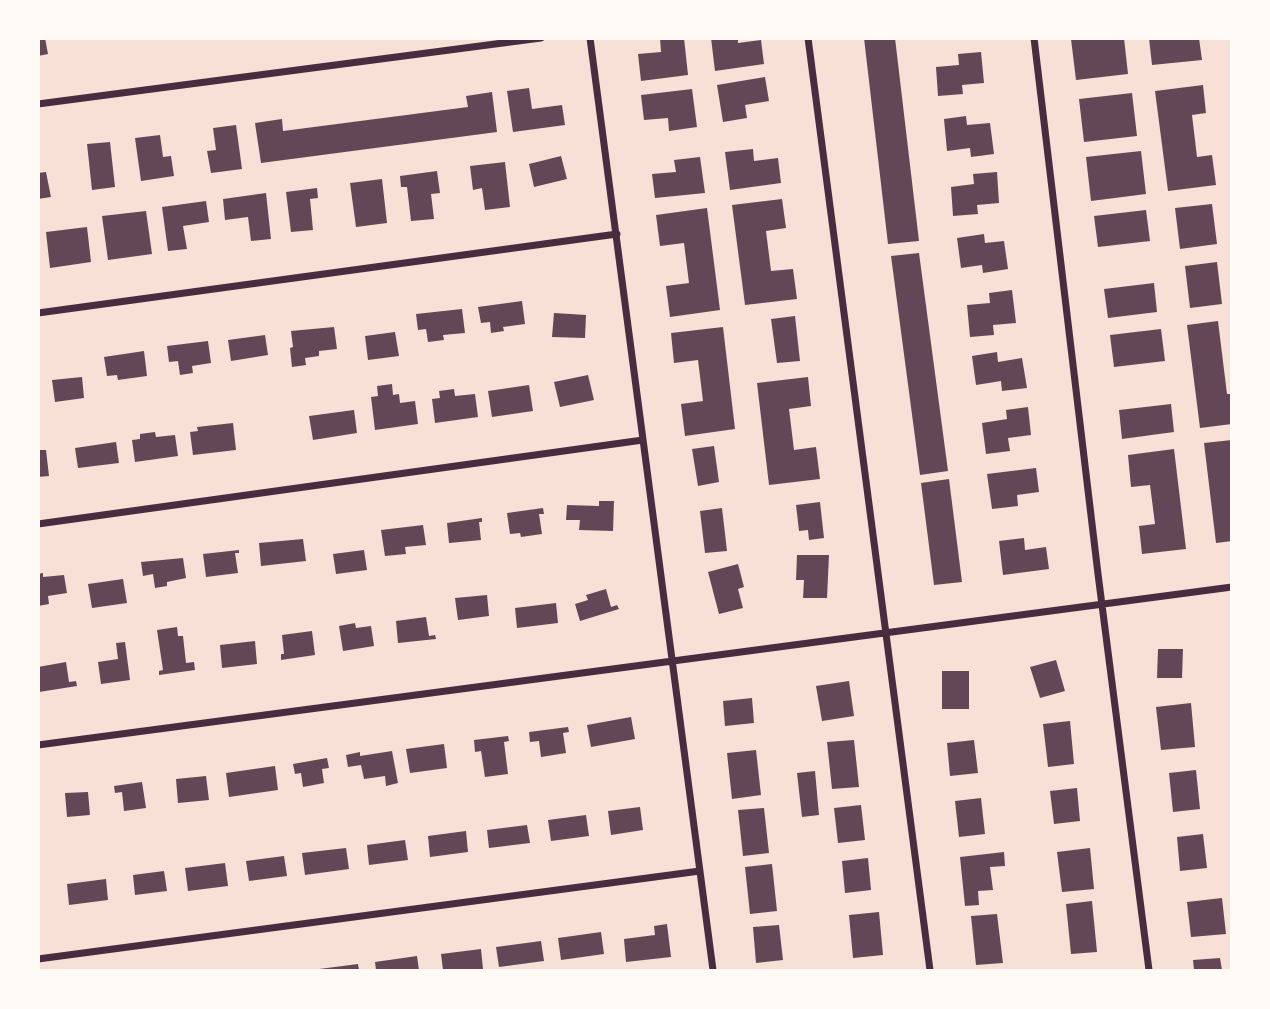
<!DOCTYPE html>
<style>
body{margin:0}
#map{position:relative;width:1270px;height:1009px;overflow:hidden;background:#f7e1d7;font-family:"Noto Serif",serif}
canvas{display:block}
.frame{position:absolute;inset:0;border:40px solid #fffaf5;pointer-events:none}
</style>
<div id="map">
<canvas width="1270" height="1009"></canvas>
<div class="frame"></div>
</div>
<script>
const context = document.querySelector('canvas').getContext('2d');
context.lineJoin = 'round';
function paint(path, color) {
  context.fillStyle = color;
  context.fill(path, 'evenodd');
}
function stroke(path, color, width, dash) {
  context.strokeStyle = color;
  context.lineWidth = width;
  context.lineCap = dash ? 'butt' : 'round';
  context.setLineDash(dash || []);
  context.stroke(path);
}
const building = new Path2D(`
 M38 38H45L48 54 38 56Z
 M660 38H684L688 75 641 81 638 54 661 52Z
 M711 38H738V43L761 40 764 64 715 71Z
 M864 38H895L919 241 888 244Z
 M1124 38 1128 74 1076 80 1071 39Z
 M1149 38H1199L1202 60 1152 65Z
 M981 52 984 83 962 85 963 94 938 96 936 67 959 65 958 54Z
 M765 77 769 101 745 105 747 118 723 122 717 85Z
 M1203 85 1206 113 1192 115 1197 157 1212 155 1216 185 1168 191 1155 91Z
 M529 88 532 109 562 105 565 125 513 132 507 91Z
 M692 89 697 127 669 131 668 118 644 120 641 95Z
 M492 92 497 132 261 163 255 123 282 119 283 131 468 107 466 96Z
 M1132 93 1137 136 1084 142 1079 99Z
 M966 116 967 125 990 123 994 154 971 157 970 148 947 151 944 119Z
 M236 125 242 169 211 173 207 151 216 150 213 128Z
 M160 135 163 157 171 156 174 176 141 181 135 138Z
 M110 142 115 187 92 190 87 144Z
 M753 149 754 161 778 158 781 183 730 190 725 152Z
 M1141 151 1146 194 1091 201 1086 157Z
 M561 156 567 179 534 187 529 164Z
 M700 157 705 193 655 198 652 174 676 172 674 160Z
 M505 162 510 207 485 210 482 188 473 190 470 166Z
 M437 171 440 193 431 194 434 219 411 221 407 187H401L400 176Z
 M46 172 51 197 38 199V173Z
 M997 172 999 203 977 205 978 214 953 216 951 187 974 184 973 174Z
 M382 179 387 223 356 227 350 183Z
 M317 188 318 198 310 199 313 230 291 232 286 192Z
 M266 193 271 239 251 241 248 217 225 220 223 199Z
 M782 199 786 228 766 231 771 271 793 269 797 299 745 305 732 205Z
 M206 201 209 222 183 226 187 249 168 251 162 207Z
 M1212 204 1217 244 1180 249 1175 208Z
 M707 208 720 310 670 317 666 286 689 283 684 243 660 246 656 215Z
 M1146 210 1150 241 1098 247 1094 216Z
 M146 211 152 254 108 260 102 216Z
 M87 227 91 262 50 268 46 232Z
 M984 234 985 243 1004 241 1008 269 983 273 982 265 961 268 957 238Z
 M919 253 948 471 920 475 891 256Z
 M1217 262 1222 304 1190 308 1185 266Z
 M1154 283 1157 312 1108 318 1104 289Z
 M1012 290 1016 323 993 325 994 335 970 337 967 305 990 303 989 293Z
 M522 301 525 324 503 327 504 331 491 333 490 322 481 323 478 307Z
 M462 309 465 333 443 335 444 340 428 342 426 329 418 330 416 314Z
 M554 313 586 315 585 338 552 337Z
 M795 316 800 361 777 363 771 319Z
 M1218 321 1227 394H1232V424L1200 428 1187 325Z
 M334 327 337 349 319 351V356L305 358 306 365 292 367 290 348 293 347 291 331Z
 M723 327 735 429 685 436 681 404 703 401 698 360 674 363 671 333Z
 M1161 329 1165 361 1114 367 1110 335Z
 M395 332 399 356 368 360 365 336Z
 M265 335 268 355 231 361 228 340Z
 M208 341 211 363 192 366 193 373 180 375 178 361 169 362 167 346Z
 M144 351 147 376 118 380 117 375 107 376 104 357Z
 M997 352 998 362 1022 358 1027 388 1002 391 1001 381 976 385 972 356Z
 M588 375 594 400 560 407 554 382Z
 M82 377 84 398 55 402 52 380Z
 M808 377 811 406 789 409 794 450 816 447 820 479 769 485 757 383Z
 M392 384 393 395 399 394 400 403 415 401 418 424 375 430 371 397 378 396 377 386Z
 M529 385 533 411 492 417 488 391Z
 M454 389 455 396 475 394 478 417 435 423 432 399 440 398 439 391Z
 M1171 404 1174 432 1122 439 1119 410Z
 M1028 407 1031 435 1008 438 1010 451 986 454 982 423 1007 419 1006 410Z
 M354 410 357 433 313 440 309 416Z
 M233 423 236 450 193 455 190 432 198 431 197 427Z
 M155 432 156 437 175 435 178 456 135 462 132 440 140 439V434Z
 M1232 440V541L1216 543 1204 443Z
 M116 442 119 463 78 468 75 448Z
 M714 446 719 482 698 486 692 449Z
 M1174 449 1186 549 1142 554 1139 526 1155 524 1150 485 1131 487 1128 455Z
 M38 450H46L49 476 38 477Z
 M1036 468 1039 492 1017 495 1018 506 992 509 987 474Z
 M949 479 962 582 934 585 921 483Z
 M599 501H614L613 531 579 530 580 520H566L567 505 599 506Z
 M820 502 824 538 809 540 808 530 799 531 796 505Z
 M543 508 544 514H539L542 534 521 537 520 533 510 534 507 513Z
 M722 508 727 551 705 553 700 511Z
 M482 518V522H479L481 540 449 543 447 523Z
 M423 525 426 545 405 547 406 554 385 556 381 530Z
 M1024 538 1025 550 1046 547 1049 569 1003 575 999 541Z
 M303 539 306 561 261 566 259 543Z
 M239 550V553H235L238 573 206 577 203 554Z
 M364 550 367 570 336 574 333 554Z
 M797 555H829L827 598H803L804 580H796Z
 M183 558 186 578 167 582V586L155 588 153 574 143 576 141 562Z
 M738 564 744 587 738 589 743 608 719 614 708 572Z
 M43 573V577L64 575 67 593 48 596 49 604 38 606V574Z
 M123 579 127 603 92 608 88 584Z
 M606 589 611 607 617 605 619 609 580 621 575 604 588 600 586 595Z
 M487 595 489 616 458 620 455 598Z
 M556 603 558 623 517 628 515 608Z
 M426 617 429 636 435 635 436 639 398 643 396 621Z
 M355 623 356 628 371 626 374 646 343 651 339 626Z
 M177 627 178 636H183L186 663 194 662 195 670 159 675V671L163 670 157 630Z
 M312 631 315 655 281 660V654H284L282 635Z
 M255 641 257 664 222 668 220 645Z
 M125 642 130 680 101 684 98 662 118 659 116 643Z
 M1158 649H1183L1182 678H1157Z
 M1056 660 1065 691 1040 698 1030 667Z
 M66 662 69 682 76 681 77 686 39 692 38 667Z
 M942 671H969V709H942Z
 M849 681 854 716 822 721 816 686Z
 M752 698 754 723 725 726 723 701Z
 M1191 703 1195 747 1161 750 1156 707Z
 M631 717 635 739 591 747 587 725Z
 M1070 721 1074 764 1048 767 1043 724Z
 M568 727 569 732 563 733 566 753 541 757 539 741 530 742 529 732Z
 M508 736 509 741 504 742 508 774 485 777 481 751 475 752 474 740Z
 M854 740 859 787 832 789 827 742Z
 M974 740 978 773 950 776 947 743Z
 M444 744 447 768 410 773 406 749Z
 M756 750 761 795 732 799 727 753Z
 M392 751 398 783 386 786 385 776 364 779 361 765 348 767 346 755 360 752V756Z
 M327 758 329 768 322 769 324 783 303 787 301 773 295 774 293 764Z
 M275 766 278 790 229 797 226 773Z
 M1196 770 1200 809 1173 812 1169 773Z
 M815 771 819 815 802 817 797 773Z
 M206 776 209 800 178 803 176 779Z
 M142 782 146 808 124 811 122 792 115 793 114 786Z
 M1077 788 1080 821 1054 824 1050 791Z
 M88 792 90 815 67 817 65 793Z
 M981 798 985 834 959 837 955 801Z
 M861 805 865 840 838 843 834 808Z
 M640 807 643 830 611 835 608 811Z
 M764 808 769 853 743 856 738 810Z
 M586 815 589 836 551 841 548 820Z
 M527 825 530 843 489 848 487 830Z
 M466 831 468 852 430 857 428 836Z
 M1203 834 1207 868 1180 871 1177 837Z
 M405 840 408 860 369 865 367 845Z
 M346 848 349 869 305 875 302 853Z
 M1090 848 1094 889 1062 892 1057 852Z
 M1004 852 1005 866 990 867 993 890 978 891 979 905 965 906 960 857Z
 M284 856 287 876 249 881 246 861Z
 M868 858 871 890 845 893 842 861Z
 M225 863 228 886 188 891 185 868Z
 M772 864 777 911 750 914 745 867Z
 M164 871 167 891 135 895 133 875Z
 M106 879 108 900 69 905 67 884Z
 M1222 898 1226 934 1191 937 1187 902Z
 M1092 901 1097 952 1071 954 1066 904Z
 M879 912 883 955 853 958 849 915Z
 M997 914 1003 963 976 965 971 916Z
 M667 924 671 957 626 962 624 939 655 935 654 926Z
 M779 925 783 960 756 963 753 927Z
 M601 932 604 954 561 960 558 938Z
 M541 941 544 961 499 967 496 947Z
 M481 949 483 969 443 970 441 954Z
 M417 956 419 970H376L375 962Z
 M1220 958 1222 970H1194L1193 960Z
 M358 964 359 970H319V969Z`);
const minor = new Path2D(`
 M590 38 713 970
 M808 38 930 970
 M1034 38 1098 574 1149 970
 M38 104 541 38
 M38 313 617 234
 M38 524 643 440
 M38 745 1232 587
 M38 959 700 871`);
paint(building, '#644757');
stroke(minor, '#4a2c40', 7);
</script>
